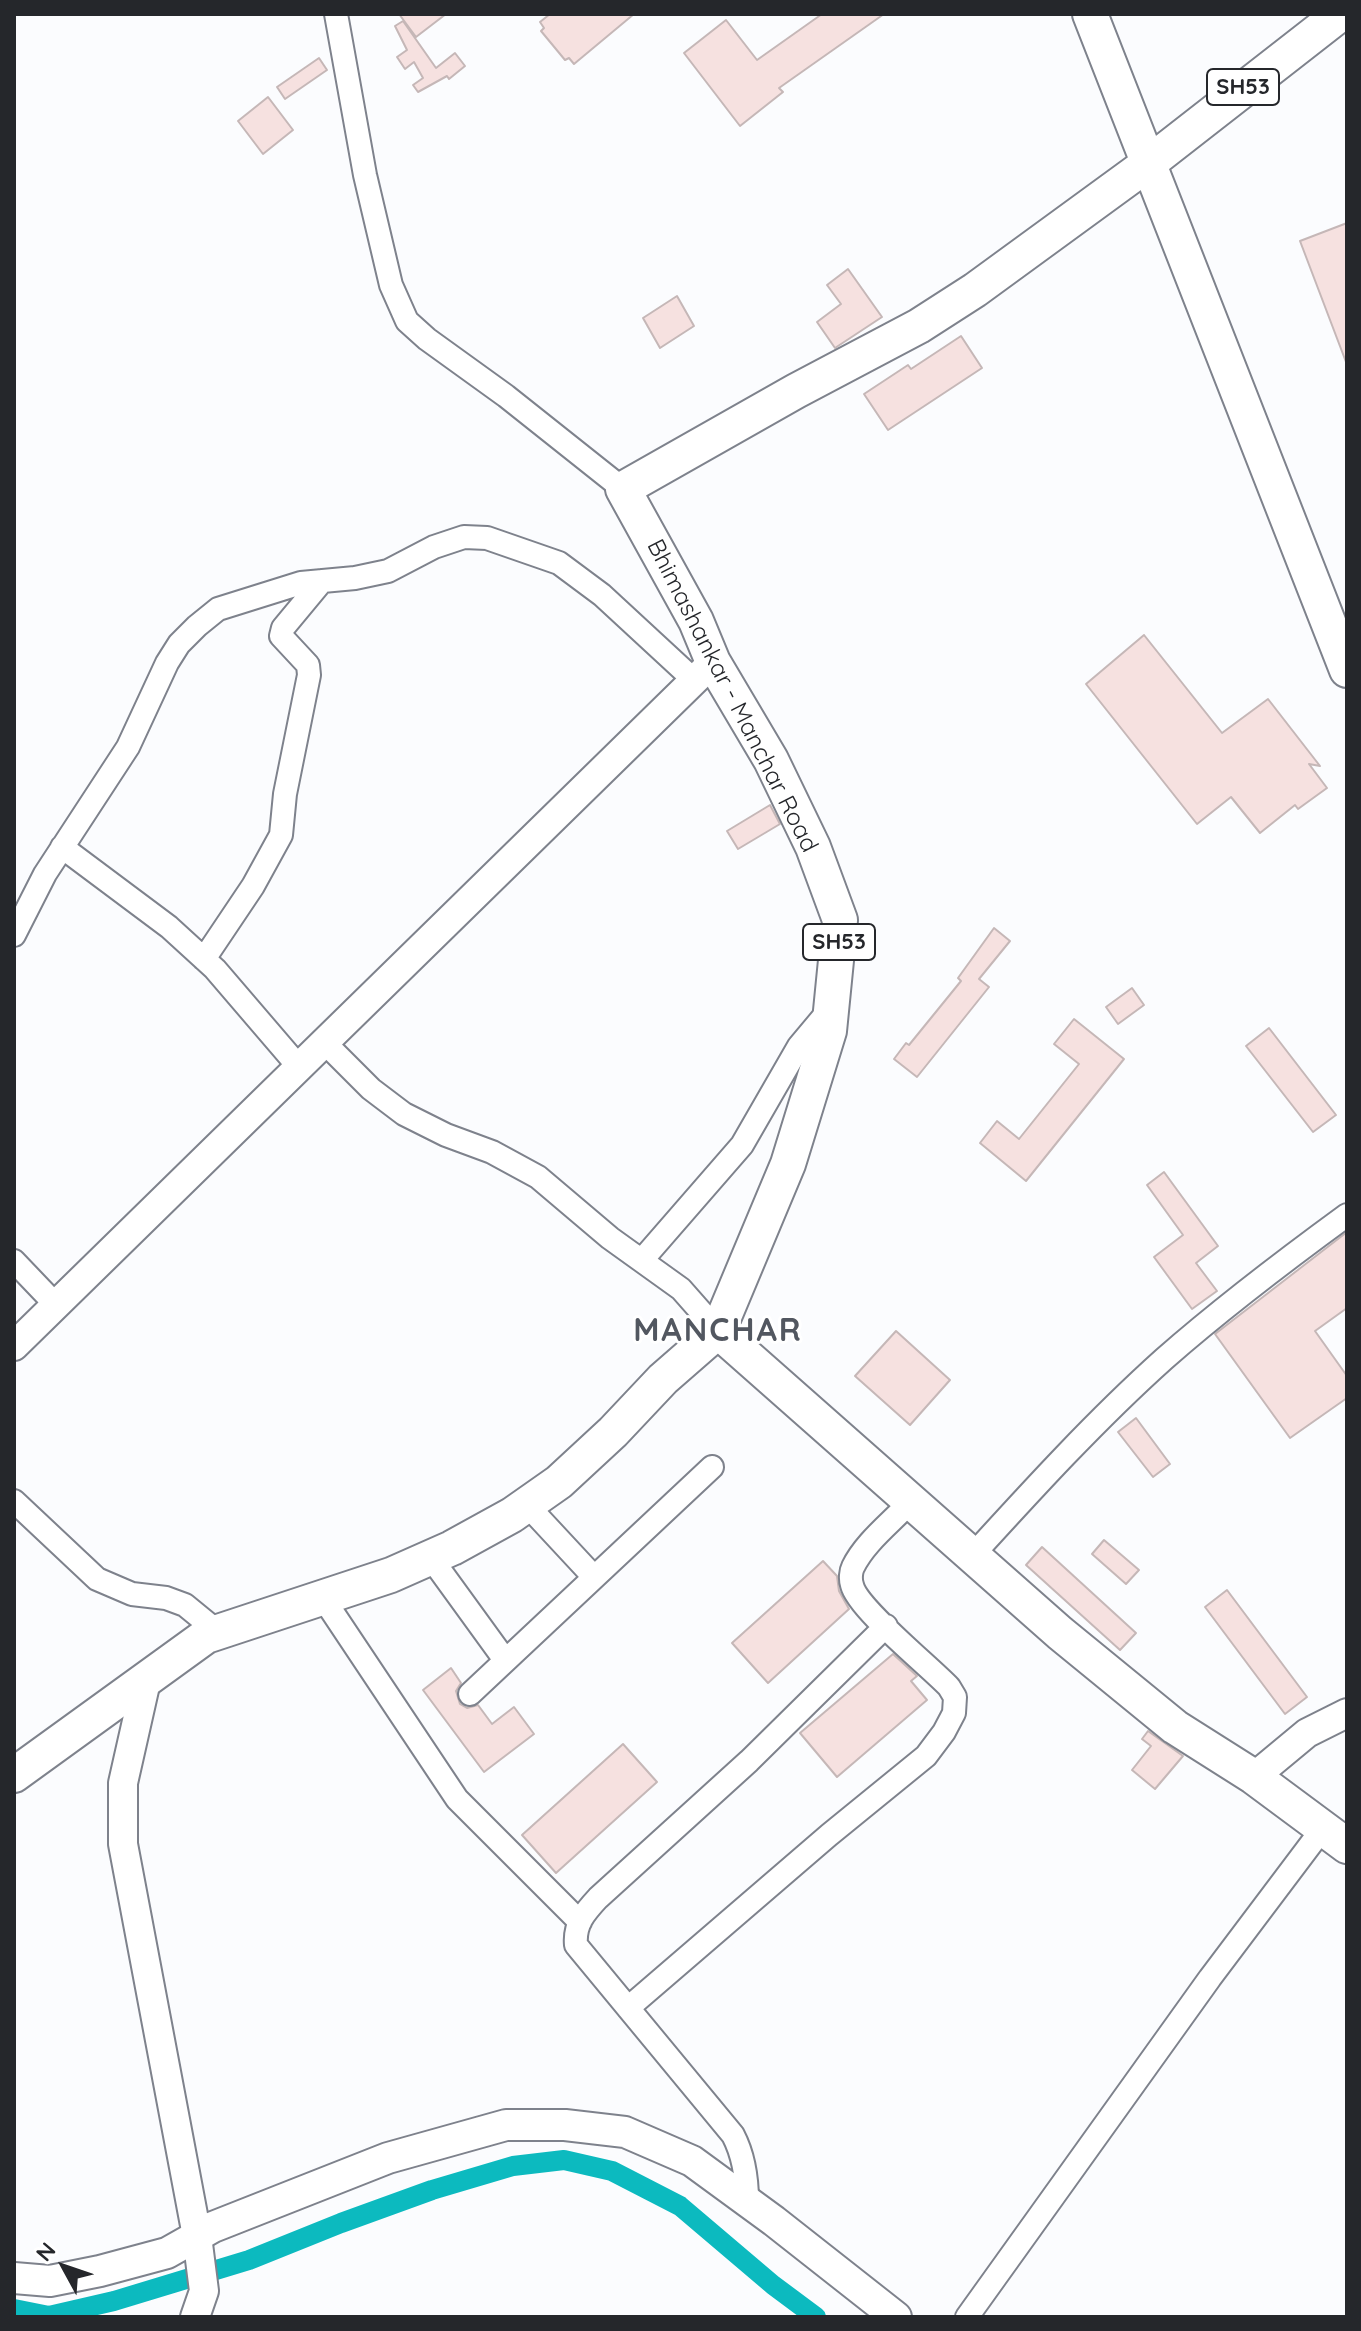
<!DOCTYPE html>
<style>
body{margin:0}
#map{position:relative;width:1361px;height:2331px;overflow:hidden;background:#fbfcfe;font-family:Quicksand,sans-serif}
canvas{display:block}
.frame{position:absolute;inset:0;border:16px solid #25272b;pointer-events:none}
.north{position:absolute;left:24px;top:2227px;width:80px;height:80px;-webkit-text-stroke:6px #fff;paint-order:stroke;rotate:310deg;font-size:22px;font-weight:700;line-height:32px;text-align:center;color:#25272b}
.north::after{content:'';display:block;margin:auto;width:28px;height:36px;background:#25272b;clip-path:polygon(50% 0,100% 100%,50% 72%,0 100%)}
</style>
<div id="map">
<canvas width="1361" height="2331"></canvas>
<div class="frame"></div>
<div class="north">N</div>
</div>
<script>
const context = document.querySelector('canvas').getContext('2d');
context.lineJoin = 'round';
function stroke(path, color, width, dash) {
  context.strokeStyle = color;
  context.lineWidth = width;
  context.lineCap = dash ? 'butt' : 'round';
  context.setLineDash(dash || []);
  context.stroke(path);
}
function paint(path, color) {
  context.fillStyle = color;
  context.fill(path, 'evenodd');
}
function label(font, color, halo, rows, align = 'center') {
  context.font = font + ' Quicksand,sans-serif';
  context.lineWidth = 6;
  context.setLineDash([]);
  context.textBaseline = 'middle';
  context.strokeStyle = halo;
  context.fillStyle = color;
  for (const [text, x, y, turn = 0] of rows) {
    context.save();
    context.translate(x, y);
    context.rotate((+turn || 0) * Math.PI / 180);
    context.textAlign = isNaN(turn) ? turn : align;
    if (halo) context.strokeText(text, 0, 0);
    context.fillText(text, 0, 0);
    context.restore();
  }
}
const canal = new Path2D(`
 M14 2309 49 2316 114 2301 249 2260 341 2223 432 2190 513 2166 564 2160 612 2171 680 2206 773 2285 816 2317`);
const building = new Path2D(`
 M399 14H446L416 37Z
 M550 14H634L574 64 569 58 565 60 541 31 544 28 540 22Z
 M822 14H884L779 88 783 92 740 126 684 53 726 20 757 60Z
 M403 21 436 68 455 53 465 66 449 79 447 76 418 92 413 85 423 78 414 62 405 69 397 57 407 50 395 26Z
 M319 58 327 70 285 99 277 87Z
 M268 97 293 130 263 154 238 121Z
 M1347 223V362H1346L1300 241Z
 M848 269 882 317 835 348 817 322 841 304 827 285Z
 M677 296 694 326 660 348 643 318Z
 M961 336 982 368 888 430 864 394 908 365 911 369Z
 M1144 635 1222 733 1268 699 1320 766 1309 764 1327 788 1298 809 1295 805 1260 833 1231 797 1197 824 1086 684Z
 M770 805 780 824 738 849 727 831Z
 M994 928 1010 941 979 979 989 987 917 1077 894 1059 906 1043 909 1045 961 981 958 978Z
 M1132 988 1144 1005 1118 1024 1106 1007Z
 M1074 1019 1124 1059 1026 1181 980 1143 997 1121 1019 1139 1079 1064 1054 1044Z
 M1269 1028 1336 1115 1313 1132 1246 1046Z
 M1164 1172 1218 1246 1196 1263 1217 1291 1192 1309 1154 1257 1183 1235 1147 1185Z
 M1347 1232V1308L1315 1331 1347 1376V1398L1290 1438 1215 1334Z
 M896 1331 950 1380 910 1425 855 1376Z
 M1136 1418 1170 1464 1153 1477 1118 1432Z
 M1104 1540 1139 1570 1126 1584 1092 1554Z
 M1042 1547 1136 1633 1120 1650 1026 1565Z
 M823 1561 837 1576 839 1591 849 1609 768 1683 732 1643Z
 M1227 1590 1307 1697 1285 1714 1205 1607Z
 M893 1654 917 1676 911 1681 927 1700 837 1777 800 1733Z
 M451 1668 461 1683 456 1691 460 1704 467 1708 478 1705 492 1724 514 1707 534 1734 484 1772 423 1690Z
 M1148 1731 1183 1756 1155 1789 1132 1770 1151 1746 1142 1739Z
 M623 1744 657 1782 556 1873 522 1835Z`);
const minor = new Path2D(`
 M336 14 365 175 391 285 407 321 427 339 506 396 623 489
 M62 847 169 927 215 969 299 1067
 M14 935 45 874 128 747 167 663 179 644 197 626 218 609 301 583 355 578 388 571 434 547 464 537 487 538 559 563 602 595 694 680
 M204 959 253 886 281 835 285 794 309 675 308 665 281 636 283 628 322 581
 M324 1042 371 1089 404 1114 446 1135 492 1152 538 1177 610 1238 681 1289 718 1331
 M642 1260 742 1145 799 1046 830 1009
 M14 1261 56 1305
 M14 1501 97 1579 132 1594 166 1598 185 1605 218 1632
 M527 1505 593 1576
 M971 1557C1033 1489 1095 1421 1164 1359 1222 1308 1284 1261 1347 1215
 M431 1558 505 1660
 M323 1598 457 1799 580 1922
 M470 1694 712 1467
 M628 2008 829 1835 926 1756 944 1732 954 1713 955 1697 949 1687C929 1666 857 1608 852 1585 850 1579 851 1571 853 1567 865 1542 892 1522 910 1502
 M747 2201C747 2177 744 2156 733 2135L576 1945C574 1924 585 1912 598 1898L749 1761 886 1626
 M967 2317 1210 1978 1323 1828`);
const tertiary = new Path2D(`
 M14 1346 713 662
 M146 1681 123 1783V1844L197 2236 204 2291 195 2317
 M1254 1777 1307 1733 1347 1713`);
const secondary = new Path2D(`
 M14 2278 50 2281 100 2271 167 2253 213 2227 388 2158 506 2125H565L625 2132 692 2161 774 2221 896 2317`);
const primary = new Path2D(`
 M1090 14 1347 670
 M718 1331 1060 1633 1175 1727 1254 1777 1347 1846
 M14 1775 206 1636 391 1575 452 1548 512 1515 559 1482 613 1432 663 1379 718 1331 788 1164 829 1031 840 920 813 847 771 760 713 662 696 621 623 489 796 391 919 326 975 290 1149 163 1340 14`);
const shields = [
 [1243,87,72],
 [839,942,72]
];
const shieldNames = [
 ["SH53",1243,87],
 ["SH53",839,942]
];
const streetNames = [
 ["Bhimashankar - Manchar Road",732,696,63]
];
const districtNames = [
 ["MANCHAR",718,1331]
];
stroke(canal, '#0cbabf', 20);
paint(building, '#f6e1e0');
stroke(building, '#c5b7b7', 2);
stroke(minor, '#7e828c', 26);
stroke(tertiary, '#7e828c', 32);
stroke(secondary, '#7e828c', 34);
stroke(primary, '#7e828c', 38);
stroke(minor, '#fff', 22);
stroke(tertiary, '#fff', 28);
stroke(secondary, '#fff', 30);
stroke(primary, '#fff', 34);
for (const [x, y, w] of shields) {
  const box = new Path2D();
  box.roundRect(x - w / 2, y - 18, w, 36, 6);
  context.fillStyle = '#fff';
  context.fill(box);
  stroke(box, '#25272b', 2);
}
label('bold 22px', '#25272b', null, shieldNames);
label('24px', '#25272b', '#fff', streetNames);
context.letterSpacing = '2px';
label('bold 32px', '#525760', '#fff', districtNames);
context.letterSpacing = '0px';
</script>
